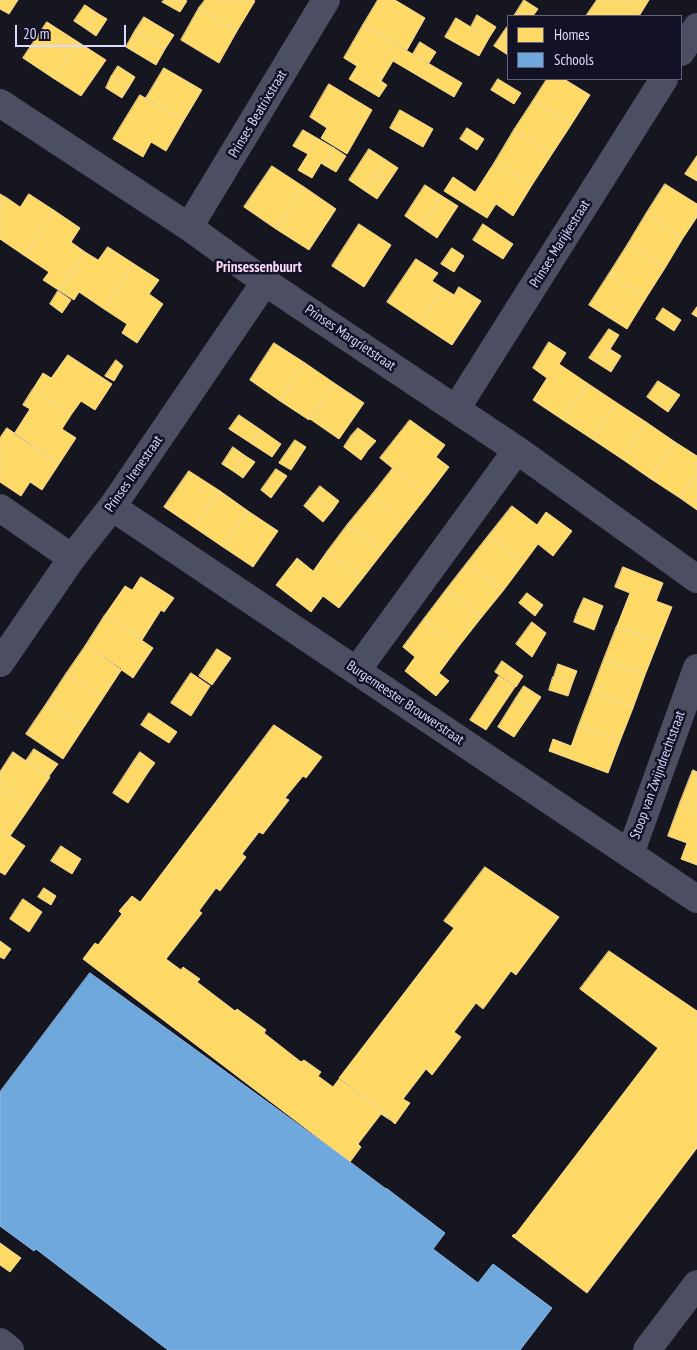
<!DOCTYPE html>
<style>
body{margin:0}
#map{position:relative;width:697px;height:1350px;overflow:hidden;background:#161621;font-family:"PT Sans Narrow",sans-serif}
canvas{display:block}
.legend{position:absolute;left:507px;top:15px;width:175px;height:65px;box-sizing:border-box;background:#121126;border:1px solid #62617c;margin:0;padding:6px 9px;list-style:none;font-size:15px;color:#d9dafc}
.legend li{display:flex;align-items:center;gap:10px;height:25px}
.legend b{width:25px;border:1px solid #62617c}
.scale{position:absolute;left:15px;top:25px;width:111px;height:22px;box-sizing:border-box;border:2px solid #d9dafc;border-top:0;padding-left:6px;font-size:15px;line-height:18px;white-space:nowrap;color:#d9dafc;-webkit-text-stroke:4px #121126;paint-order:stroke}
</style>
<div id="map">
<canvas width="697" height="1350"></canvas>
<ul class="legend">
<li><b style="height:14px;background:#ffd966"></b>Homes</li>
<li><b style="height:14px;background:#6fa8dc"></b>Schools</li>
</ul>
<div class="scale">20 m</div>
</div>
<script>
const context = document.querySelector('canvas').getContext('2d');
context.lineJoin = 'round';
function paint(path, color) {
  context.fillStyle = color;
  context.fill(path, 'evenodd');
}
function stroke(path, color, width, dash) {
  context.strokeStyle = color;
  context.lineWidth = width;
  context.lineCap = dash ? 'butt' : 'round';
  context.setLineDash(dash || []);
  context.stroke(path);
}
function label(font, color, halo, rows, align = 'center') {
  context.font = font + ' "PT Sans Narrow",sans-serif';
  context.lineWidth = 5;
  context.setLineDash([]);
  context.textBaseline = 'middle';
  context.strokeStyle = halo;
  context.fillStyle = color;
  for (const [text, x, y, turn = 0] of rows) {
    context.save();
    context.translate(x, y);
    context.rotate((+turn || 0) * Math.PI / 180);
    context.textAlign = isNaN(turn) ? turn : align;
    if (halo) context.strokeText(text, 0, 0);
    context.fillText(text, 0, 0);
    context.restore();
  }
}
const homes = new Path2D(`
 M0 0H18L9 14 0 9Z
 M164 0H185L187 1 180 12 162 2Z
 M205 0H253L255 1 237 31 199 8Z
 M378 0H395L425 18 407 50 363 25Z
 M524 0 538 9 533 16H514Z
 M597 0H621L641 13 639 16H586Z
 M621 0H649L641 13Z
 M85 5 97 13 86 29 74 21Z
 M199 8 237 31 219 63 181 40Z
 M97 13 107 19 96 36 86 29Z
 M477 15 496 27 489 38 471 27Z
 M144 17 174 35 165 49 135 31Z
 M456 18 489 38 479 56 445 37Z
 M47 22 78 42 53 78 23 58Z
 M363 25 462 83 454 97 393 61 381 81 387 85 379 97 349 79 357 66 344 58Z
 M507 27H508V55L494 46Z
 M135 31 165 49 156 65 126 47Z
 M78 42 106 60 81 96 53 78Z
 M420 42 436 52 429 63 413 54Z
 M118 66 135 77 129 87 111 77Z
 M164 68 202 90 184 120 146 98Z
 M111 77 129 87 122 98 106 88Z
 M498 79 521 93 514 104 491 90Z
 M547 79H564L590 95 571 125 533 101Z
 M329 84 372 110 347 154 321 138 327 128 310 117Z
 M140 95 184 120 166 151 151 142 143 157 113 139Z
 M533 101 571 125 552 154 514 130Z
 M400 110 433 129 423 147 390 128Z
 M467 128 484 139 477 150 460 139Z
 M303 130 334 148 324 165 321 163 312 178 298 170 308 154 293 146Z
 M514 130 552 154 532 185 495 162Z
 M334 148 346 156 336 172 324 165Z
 M369 149 386 160 365 191 349 180Z
 M697 156V181L685 174Z
 M386 160 398 168 388 183 376 175Z
 M495 162 532 185 513 216 496 204 487 218 444 191 453 177 475 192Z
 M272 166 304 187 276 229 244 207Z
 M376 175 388 183 377 199 365 191Z
 M665 184 697 204V217L683 238 646 214Z
 M425 185 442 196 421 227 405 216Z
 M304 187 336 209 309 250 276 229Z
 M0 194 7 198 0 208Z
 M29 194 55 211 25 256 0 239V208L7 198 20 207Z
 M442 196 458 206 437 238 421 227Z
 M55 211 80 228 71 242 85 252 60 291 43 280 49 272 25 256Z
 M646 214 683 238 665 268 628 244Z
 M359 224 391 245 364 287 332 266Z
 M483 224 513 244 503 259 473 240Z
 M628 244 665 268 646 298 609 274Z
 M108 247 134 264 104 309 79 292 74 300 60 291 85 252 98 260Z
 M452 248 464 256 454 272 441 264Z
 M416 259 438 273 432 281 443 288 420 324 387 302Z
 M134 264 159 280 149 294 163 304 137 343 122 333 127 324 104 309Z
 M609 274 646 298 627 329 589 305Z
 M459 287 481 301 452 345 420 324 443 288 454 295Z
 M58 291 71 300 62 313 50 304Z
 M697 307V317L692 314Z
 M663 308 681 320 674 331 656 319Z
 M609 329 619 335 600 365 589 358Z
 M549 342 566 353 559 364 587 383 563 420 533 400 547 378 533 368Z
 M274 343 305 363 280 401 250 380Z
 M610 349 621 356 611 372 600 365Z
 M68 355 112 384 95 410 81 401 71 415 33 389 43 373 51 378Z
 M116 360 123 366 114 381 105 376Z
 M305 363 334 383 309 420 280 401Z
 M658 381 669 388 658 405 647 397Z
 M334 383 364 403 339 439 310 419Z
 M587 383 617 403 592 439 563 420Z
 M669 388 680 395 668 412 658 405Z
 M33 389 71 415 62 429 76 438 59 464 14 434 30 409 23 405Z
 M617 403 646 422 622 459 592 439Z
 M239 415 261 430 252 444 229 429Z
 M410 420 445 445 436 457 449 467 427 496 380 458Z
 M646 422 675 442 651 479 622 459Z
 M7 428 59 464 42 490 30 482 21 496 0 482V438Z
 M358 428 376 441 368 450 351 436Z
 M261 430 281 444 272 457 252 444Z
 M351 436 368 450 361 460 344 447Z
 M295 440 306 447 291 470 279 463Z
 M675 442 697 456V473L680 498 651 479Z
 M233 447 244 455 233 471 222 464Z
 M244 455 255 462 243 478 233 471Z
 M393 468 427 496 405 524 371 496Z
 M276 469 287 476 271 498 261 490Z
 M189 471 220 491 195 528 164 507Z
 M697 473V510L680 498Z
 M320 486 339 501 332 511 312 496Z
 M220 491 248 511 223 547 195 528Z
 M312 496 332 511 323 522 304 506Z
 M371 496 405 524 383 552 348 524Z
 M512 506 537 525 546 512 572 531 553 556 538 544 524 563 489 535Z
 M248 511 278 531 253 567 223 547Z
 M348 524 383 552 362 579 327 552Z
 M489 535 524 563 503 591 467 563Z
 M327 552 362 579 339 608 323 596 311 612 276 585 297 558 313 571Z
 M467 563 503 591 481 618 446 590Z
 M623 567 663 583 656 601 672 607 658 642 617 626 630 593 615 587Z
 M141 577 174 598 164 612 161 610 142 640 105 615 125 586 132 590Z
 M446 590 481 618 459 646 424 619Z
 M527 593 543 605 535 616 519 603Z
 M584 598 603 606 598 619 578 611Z
 M578 611 598 619 594 630 574 622Z
 M105 615 153 648 133 678 86 645Z
 M424 619 459 646 439 673 449 681 436 696 405 671 415 657 403 647Z
 M532 622 546 633 532 657 516 644Z
 M617 626 658 642 645 675 604 659Z
 M86 645 122 669 103 698 66 674Z
 M217 649 231 658 212 685 199 676Z
 M604 659 645 675 633 708 592 691Z
 M502 661 523 676 516 687 495 672Z
 M558 664 577 671 572 684 554 677Z
 M191 673 210 686 191 716 171 703Z
 M66 674 103 698 84 727 47 703Z
 M499 676 515 687 486 730 470 720Z
 M553 677 572 684 568 696 549 690Z
 M524 686 541 697 533 709 516 698Z
 M592 691 633 708 620 741 579 725Z
 M516 698 533 709 514 737 498 727Z
 M47 703 84 727 63 759 26 734Z
 M149 713 177 732 169 743 141 725Z
 M274 725 322 757 306 778 303 776 285 798 289 800 263 834 259 832 242 854 246 857 220 891 216 888 199 911 202 913 166 959 181 970 183 967 200 979 197 982 235 1011 237 1009 266 1030 264 1033 301 1062 304 1060 321 1072 318 1076 333 1087 339 1079 386 1114 385 1115 391 1119 390 1120 381 1114 358 1144 361 1147 350 1162 83 959 95 943 98 945 122 914 119 911 132 896 140 902Z
 M579 725 620 741 608 773 549 751 553 739 571 746Z
 M34 749 58 764 49 776 26 761Z
 M13 752 50 777 30 807 0 786V772Z
 M140 752 155 763 149 771 134 761Z
 M134 761 149 771 128 803 113 793Z
 M693 770 697 772V810L680 803Z
 M0 786 30 807 10 836 0 829Z
 M680 803 697 810V865L681 859 687 843 668 836Z
 M0 829 25 846 5 875 0 872Z
 M61 846 81 859 72 874 51 861Z
 M485 867 559 917 516 975 511 971 483 1009 476 1003 454 1032 461 1037 432 1075 426 1069 403 1099 410 1103 395 1124 385 1115 386 1114 339 1078 454 928 444 921Z
 M44 888 56 896 51 905 38 897Z
 M23 899 42 912 29 932 10 919Z
 M0 941 11 949 4 959 0 957Z
 M609 951 697 1011V1148L587 1293 512 1236 514 1234 515 1235 658 1048 580 989Z
 M0 1243 21 1258 10 1272 0 1265Z`);
const schools = new Path2D(`
 M90 973 350 1162 386 1189V1188L445 1233 433 1249 478 1283 493 1264 552 1308 520 1350H168L36 1249 34 1251 0 1226V1092Z`);
const minor = new Path2D(`
 M681 52 697 27
 M0 103 189 227 265 282 517 450 697 579
 M189 227 326 0
 M456 409 664 79
 M112 507 697 899
 M0 508 72 558
 M0 663 72 558 112 507 265 282
 M357 670 517 450
 M630 854 697 668
 M0 1342 10 1350`);
const tertiary = new Path2D(`
 M647 1350 697 1284`);
const streetNames = [
 ["Prinses Beatrixstraat",258,114,-59],
 ["Prinses Marijkestraat",560,244,-58],
 ["Prinses Margrietstraat",350,338,34],
 ["Prinses Irenestraat",134,474,-55],
 ["Burgemeester Brouwerstraat",405,703,34],
 ["Stoop van Zwijndrechtstraat",658,775,-70]
];
const neighbourhoodNames = [
 ["Prinsessenbuurt",259,268]
];
paint(homes, '#ffd966');
stroke(homes, '#f4d993', 1);
paint(schools, '#6fa8dc');
stroke(schools, '#8fb7e6', 1);
stroke(minor, '#4c4e62', 28);
stroke(tertiary, '#4c4e62', 28);
label('14px', '#d9dafc', '#121126', streetNames);
label('bold 15px', '#fcdbf5', '#121126', neighbourhoodNames);
</script>
